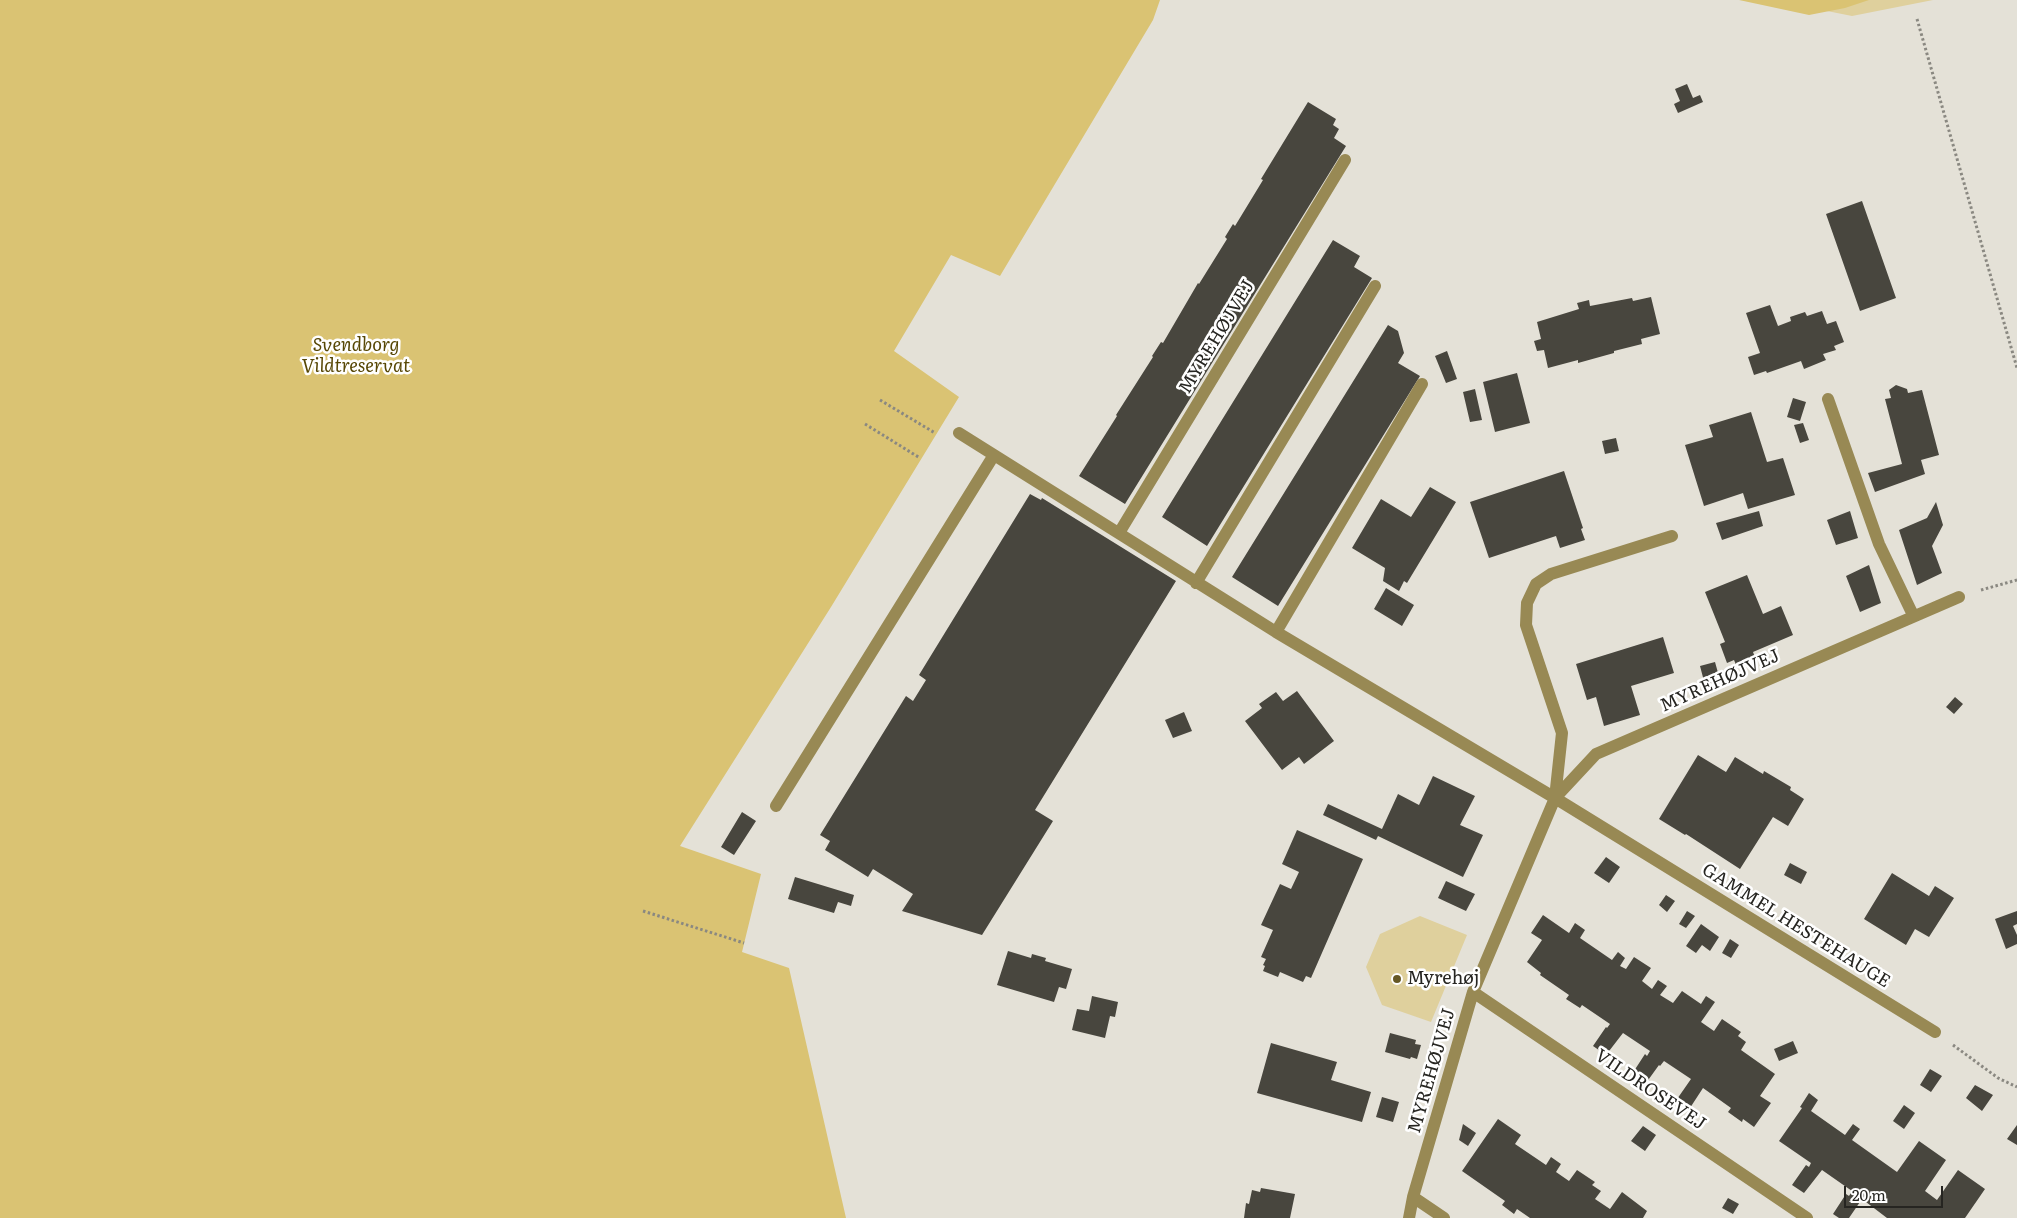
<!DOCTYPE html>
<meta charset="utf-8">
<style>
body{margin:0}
#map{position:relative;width:2017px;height:1218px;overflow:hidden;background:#e4e1d7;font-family:Literata,serif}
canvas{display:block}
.scale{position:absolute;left:1844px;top:1186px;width:99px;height:22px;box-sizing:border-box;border:2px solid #262521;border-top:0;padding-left:6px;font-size:15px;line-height:18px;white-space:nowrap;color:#262521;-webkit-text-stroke:4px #fff;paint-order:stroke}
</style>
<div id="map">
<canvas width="2017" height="1218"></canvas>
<div class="scale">20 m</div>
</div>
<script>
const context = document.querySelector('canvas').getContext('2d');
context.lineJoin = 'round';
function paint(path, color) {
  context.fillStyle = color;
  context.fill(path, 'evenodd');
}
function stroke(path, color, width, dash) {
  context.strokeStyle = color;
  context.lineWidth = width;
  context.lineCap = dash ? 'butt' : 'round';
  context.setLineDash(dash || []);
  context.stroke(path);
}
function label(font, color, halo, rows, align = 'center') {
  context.font = font + ' Literata,serif';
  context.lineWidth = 5;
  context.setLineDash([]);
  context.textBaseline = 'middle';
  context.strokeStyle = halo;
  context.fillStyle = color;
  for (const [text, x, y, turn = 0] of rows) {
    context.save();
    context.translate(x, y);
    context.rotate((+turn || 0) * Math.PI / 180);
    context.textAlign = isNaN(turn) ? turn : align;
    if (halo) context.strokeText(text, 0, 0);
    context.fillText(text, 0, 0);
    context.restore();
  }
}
const green = new Path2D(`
 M1772 0H1933L1852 16Z
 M1420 916 1467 935 1431 1022 1382 1005 1366 967 1380 934Z`);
const water = new Path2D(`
 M0 0H1160L1153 20 1000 276 951 255 894 351 959 397 831 607 680 846 761 874 742 952 789 968 846 1218H0Z
 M1739 0H1869L1845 8 1809 15Z`);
const building = new Path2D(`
 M1687 84 1693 98 1700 95 1703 102 1678 113 1674 104 1680 101 1675 89Z
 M1308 102 1336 119 1333 125 1339 129 1334 138 1346 146 1125 504 1079 476 1117 416 1116 415 1153 357 1152 356 1161 342 1163 343 1198 283 1199 284 1227 239 1225 237 1233 224 1235 226 1263 180 1261 179Z
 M1862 201 1896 298 1860 311 1826 214Z
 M1333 240 1360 256 1354 267 1372 278 1207 546 1162 517Z
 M1651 297 1660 334 1641 339 1642 344 1614 351V353L1578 363V360L1548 368 1544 350 1537 351 1534 341 1541 339 1537 322 1579 309 1577 303 1589 300 1590 306 1632 298 1633 301Z
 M1770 305 1778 326 1791 321 1790 317 1805 312 1807 316 1822 311 1827 324 1836 321 1844 342 1834 346 1836 350 1823 354 1826 360 1804 369 1801 361 1767 373 1766 371 1754 375 1748 357 1760 353 1746 313Z
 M1388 325 1398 331 1404 353 1398 363 1420 376 1278 606 1232 577Z
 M1447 351 1457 379 1446 383 1435 356Z
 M1517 373 1530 423 1495 432 1483 382Z
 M1896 385 1907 389 1908 393 1922 390 1939 455 1921 460 1925 474 1875 492 1868 473 1902 464 1885 399 1891 398 1889 390Z
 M1475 389 1482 420 1470 422 1463 392Z
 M1793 398 1806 402 1800 421 1787 417Z
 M1751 412 1767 462 1783 458 1795 495 1748 509 1743 493 1704 506 1685 445 1713 437 1709 425Z
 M1803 423 1809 440 1800 443 1794 425Z
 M1616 438 1619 451 1605 454 1602 441Z
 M1564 471 1583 528 1581 529 1585 540 1560 548 1556 536 1489 558 1470 502Z
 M1430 487 1456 502 1407 583 1404 581 1399 591 1383 581 1385 568 1352 548 1381 499 1411 517Z
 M1030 494 1041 500 1042 498 1176 581 1035 810 1053 821 982 935 902 911 913 894 873 869 868 877 825 850 830 841 820 835 906 696 913 701 926 680 919 675Z
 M1936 502 1943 525 1932 546 1942 573 1917 585 1899 530 1927 518Z
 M1759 511 1763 526 1722 540 1716 523Z
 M1850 511 1858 538 1836 545 1827 520Z
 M1869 565 1881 603 1860 612 1846 576Z
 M1747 575 1763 614 1781 606 1793 635 1753 652 1756 660 1737 667 1734 660 1727 663 1720 644 1725 642 1705 592Z
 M1386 588 1414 605 1402 626 1374 609Z
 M1663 637 1674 673 1631 686 1640 715 1604 726 1596 697 1587 700 1576 664Z
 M1715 662 1720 680 1705 685 1700 666Z
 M1297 691 1334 741 1304 764 1299 757 1282 770 1245 721 1262 708 1259 704 1276 692 1283 701Z
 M1955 697 1963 704 1954 714 1946 707Z
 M1184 712 1192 731 1173 738 1165 720Z
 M1698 755 1726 772 1735 757 1763 774 1764 771 1791 787 1790 790 1804 799 1788 826 1773 817 1740 869 1686 834 1685 835 1659 819Z
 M1433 776 1475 796 1460 825 1483 835 1463 877 1378 836 1376 840 1323 815 1328 804 1382 829 1398 794 1419 805Z
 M742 812 756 821 734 855 721 847Z
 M1297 830 1363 859 1311 978 1306 976 1303 982 1280 972 1278 977 1263 971 1265 966 1263 965 1266 959 1261 957 1273 930 1261 925 1280 884 1291 889 1299 872 1282 864Z
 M1606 857 1620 867 1609 883 1594 873Z
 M1790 863 1807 872 1801 884 1784 875Z
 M1892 873 1929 896 1935 886 1954 898 1929 937 1915 929 1906 945 1864 919Z
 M795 877 854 895 851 906 838 902 834 913 788 899Z
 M1446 881 1475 894 1466 911 1438 898Z
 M1666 895 1675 901 1667 912 1659 905Z
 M1687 911 1695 916 1686 928 1679 924Z
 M2017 911V924L2013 926 2017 935V944L2006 949 1995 919Z
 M1543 915 1569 933 1575 923 1585 930 1580 938 1612 960 1618 952 1625 958 1620 966 1626 969 1634 957 1651 968 1642 981 1652 989 1658 980 1667 986 1660 995 1673 1003 1682 991 1701 1004 1706 996 1715 1002 1701 1022 1714 1031 1722 1019 1741 1032 1738 1036 1746 1042 1741 1050 1775 1074 1760 1096 1771 1103 1754 1127 1743 1119 1742 1122 1728 1112 1731 1108 1703 1088 1688 1111 1675 1102 1691 1079 1664 1061 1660 1066 1659 1065 1646 1083 1632 1074 1645 1054 1647 1056 1650 1051 1623 1033 1606 1055 1593 1046 1606 1027 1607 1028 1610 1024 1582 1005 1580 1008 1566 999 1569 995 1540 975 1541 973 1527 962 1542 940 1531 933Z
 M1701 924 1719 937 1710 951 1702 945 1696 953 1686 946Z
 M1730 939 1739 945 1731 958 1722 953Z
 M1008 951 1031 958 1032 954 1046 958 1045 961 1072 969 1066 989 1059 987 1054 1002 997 985Z
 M1092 996 1118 1002 1115 1017 1110 1016 1105 1038 1072 1030 1077 1009 1089 1011Z
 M1390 1033 1416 1040 1415 1044 1421 1045 1417 1059 1411 1057 1410 1059 1385 1052Z
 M1793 1041 1798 1053 1779 1061 1774 1049Z
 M1271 1043 1337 1062 1331 1080 1371 1092 1362 1122 1257 1093Z
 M1930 1069 1942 1076 1931 1092 1920 1085Z
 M1975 1085 1993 1095 1982 1111 1966 1098Z
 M1809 1093 1818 1100 1811 1111 1845 1135 1853 1124 1860 1129 1852 1140 1897 1172 1919 1141 1946 1160 1925 1191 1937 1200 1958 1170 1985 1189 1965 1218H1887L1862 1199 1849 1218H1839L1833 1214 1846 1194 1849 1196 1852 1191 1822 1170 1804 1193 1792 1185 1806 1165 1809 1167 1811 1163 1779 1141 1802 1108 1800 1107Z
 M1382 1097 1399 1102 1393 1122 1376 1117Z
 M1904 1105 1915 1113 1904 1129 1893 1121Z
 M1498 1119 1521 1135 1515 1144 1546 1165 1551 1157 1561 1164 1556 1172 1569 1181 1577 1170 1595 1182 1592 1185 1601 1191 1595 1199 1610 1209 1622 1192 1647 1211 1643 1218H1530L1517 1209 1514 1214 1502 1205 1505 1201 1462 1171Z
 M1463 1124 1476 1133 1468 1146 1459 1140Z
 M2017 1125V1145L2007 1139Z
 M1643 1126 1656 1135 1645 1151 1631 1141Z
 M1261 1188 1295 1194 1290 1218H1244L1246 1203 1249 1204 1252 1190 1260 1192Z
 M1728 1198 1739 1204 1733 1214 1722 1208Z`);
const path = new Path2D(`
 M1917 19 2017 368
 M880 400 935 433
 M865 424 920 458
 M1981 590 2017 580
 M643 911 744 943
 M1953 1045 1998 1078 2017 1087`);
const minor = new Path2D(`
 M1828 399 1879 544 1913 615
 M959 433 1276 632 1555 798 1935 1032
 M1119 533 1345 160
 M1196 583 1375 286
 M1276 632 1422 384
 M1555 798 1596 754 1959 597
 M776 806 994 455
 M1473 992 1807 1218
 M1413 1197 1444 1218
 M1409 1218 1413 1197 1473 992 1555 798 1562 733 1526 625 1527 603 1536 584 1551 574 1672 536`);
const markers = [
 [1397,979,5,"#665825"]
];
const streetNames = [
 ["MYREHØJVEJ",1217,337,-59],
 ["MYREHØJVEJ",1720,681,-24],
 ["GAMMEL HESTEHAUGE",1796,926,32],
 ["MYREHØJVEJ",1432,1071,-74],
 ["VILDROSEVEJ",1650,1090,34]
];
const parkNames = [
 ["Svendborg",356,346],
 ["Vildtreservat",356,367]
];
const poiNames = [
 ["Myrehøj",1407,979]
];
paint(green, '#dfd09d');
paint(water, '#dac373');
paint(building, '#48463e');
stroke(path, '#8a8881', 3, [2.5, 2.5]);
stroke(minor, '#988954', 12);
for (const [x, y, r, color] of markers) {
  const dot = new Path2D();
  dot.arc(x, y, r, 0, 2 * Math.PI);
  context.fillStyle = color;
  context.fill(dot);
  stroke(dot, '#fff', 2);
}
label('18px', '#262521', '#fff', streetNames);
label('italic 18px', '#574705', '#fff', parkNames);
label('18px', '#262521', '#fff', poiNames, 'left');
</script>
